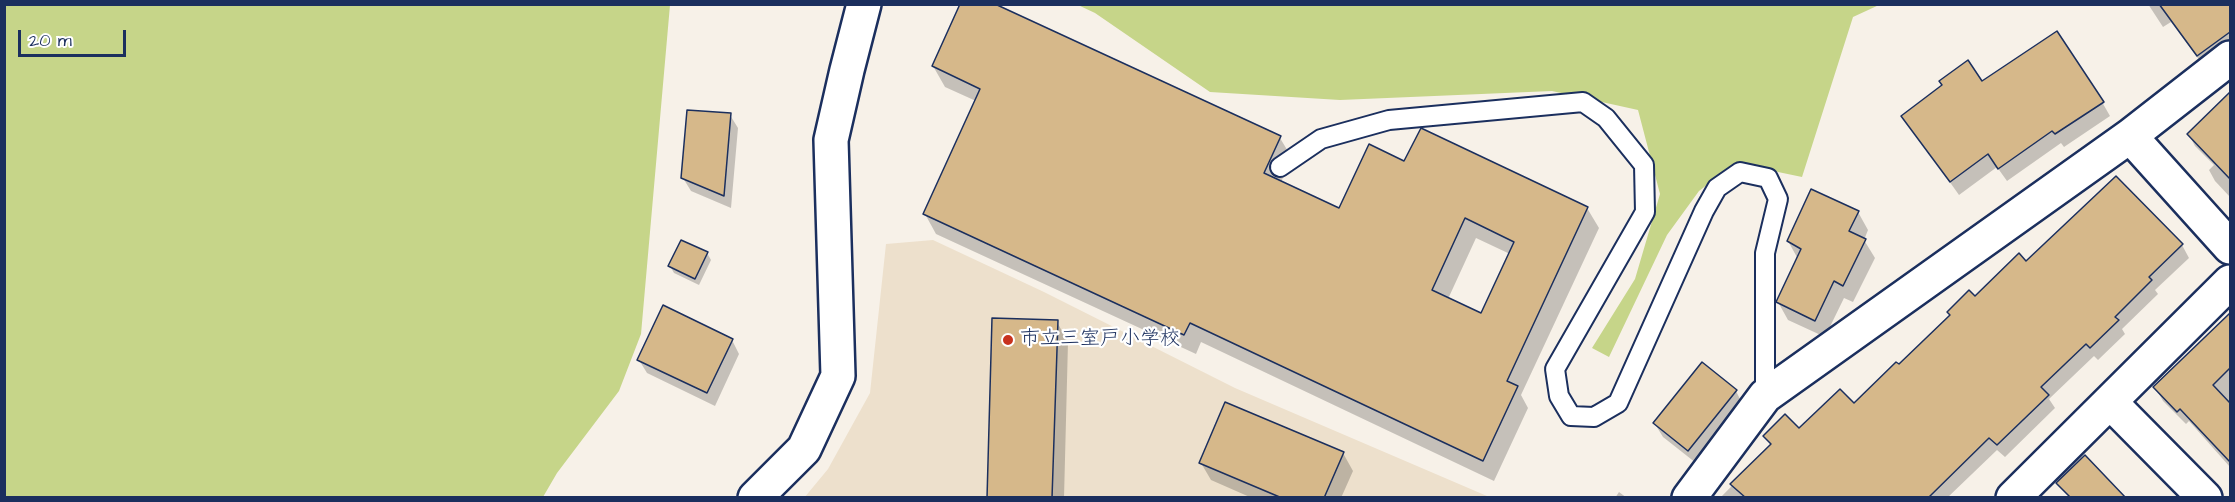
<!DOCTYPE html>
<meta charset="utf-8">
<style>
body{margin:0}
#map{position:relative;width:2235px;height:502px;overflow:hidden;background:#f7f1e8;font-family:"Architects Daughter",sans-serif}
canvas{display:block}
.frame{position:absolute;inset:0;border:6px solid #1b2f5e;pointer-events:none}
.scale{position:absolute;left:18px;top:30px;width:108px;height:27px;box-sizing:border-box;border:3px solid #1b2f5e;border-top:0;padding-left:8px;font-size:18px;line-height:21px;white-space:nowrap;color:#1b2f5e;-webkit-text-stroke:4px #fff;paint-order:stroke}
</style>
<div id="map">
<canvas width="2235" height="502"></canvas>
<div class="frame"></div>
<div class="scale">20 m</div>
</div>
<script>
const context = document.querySelector('canvas').getContext('2d');
context.lineJoin = 'round';
function paint(path, color) {
  context.fillStyle = color;
  context.fill(path, 'evenodd');
}
function stroke(path, color, width, dash) {
  context.strokeStyle = color;
  context.lineWidth = width;
  context.lineCap = dash ? 'butt' : 'round';
  context.setLineDash(dash || []);
  context.stroke(path);
}
function label(font, color, halo, rows, align = 'center') {
  context.font = font + ' "Architects Daughter","Klee One",sans-serif';
  context.lineWidth = 4.5;
  context.setLineDash([]);
  context.textBaseline = 'middle';
  context.strokeStyle = halo;
  context.fillStyle = color;
  for (const [text, x, y, turn = 0] of rows) {
    context.save();
    context.translate(x, y);
    context.rotate((+turn || 0) * Math.PI / 180);
    context.textAlign = isNaN(turn) ? turn : align;
    if (halo) context.strokeText(text, 0, 0);
    context.fillText(text, 0, 0);
    context.restore();
  }
}
const built = new Path2D(`
 M933 240 1044 292 1235 388 1487 496 1486 498H804L828 469 870 393 886 244Z`);
const green = new Path2D(`
 M4 5H670L641 334 619 391 557 473 543 497H5Z
 M1078 5H1879L1853 17 1802 177 1735 163 1699 191 1667 235 1609 357 1592 348 1635 279 1660 194 1638 110 1552 91 1340 100 1210 92 1095 13Z`);
const shadow = new Path2D(`
 M2148 4H2228L2230 8V51L2206 69 2171 22 2163 27Z
 M933 66 1280 138 1292 158 1281 182 1340 210 1405 163 1587 208 1599 228 1521 395 1528 408 1494 481 1201 342 1196 354 936 234 925 214 976 101 945 87ZM1476 238 1510 254 1482 315 1448 299Z
 M1981 83 2102 102 2110 116 2064 147 2061 143 2007 181 1997 167 1959 195 1903 116Z
 M2230 113V197L2215 181 2209 170 2214 165 2195 146 2189 135Z
 M730 115 738 128 731 208 691 191 683 178Z
 M1858 212 1868 230 1864 240 1875 258 1853 302 1844 298 1825 337 1788 320 1778 302 1798 259 1788 241Z
 M2182 245 2189 258 2155 290 2158 294 2122 329 2125 334 2098 360 2094 356 2049 399 2055 408 2005 457 1997 450 1947 498H1720L1771 446 1765 436 1799 430 1854 405 1975 298 2026 263Z
 M707 253 711 260 699 285 674 273 670 266Z
 M2230 315V467L2189 421 2186 424 2163 401 2155 387Z
 M1057 322 1068 342 1064 498H988Z
 M732 340 739 354 715 406 647 373 639 360Z
 M1736 391 1743 405 1696 463 1663 437 1655 424Z
 M1343 453 1353 471 1341 498H1252L1211 480 1201 463Z
 M1619 492 1627 498H1615Z`);
const building = new Path2D(`
 M960 4H995L1281 136 1264 173 1339 208 1369 144 1404 161 1421 128 1588 207 1507 381 1518 386 1483 461 1190 323 1184 335 923 214 980 89 932 66ZM1465 218 1514 242 1481 313 1432 290Z
 M2159 4H2230V32L2197 56Z
 M2057 31 2104 102 2055 134 2052 131 1998 169 1988 154 1950 182 1901 116 1942 85 1939 81 1968 60 1982 81Z
 M2230 92V179L2187 134Z
 M687 110 731 113 724 196 681 178Z
 M2116 176 2183 244 2149 277 2152 280 2115 317 2119 320 2090 348 2086 344 2041 387 2049 395 1997 445 1989 438 1928 498H1746L1730 484 1771 444 1763 436 1785 414 1799 428 1840 389 1854 403 1896 362 1899 364 1950 315 1947 312 1969 290 1975 296 2019 253 2026 261Z
 M1811 189 1859 211 1849 231 1866 239 1843 286 1834 281 1815 321 1776 302 1801 249 1787 241Z
 M681 240 708 252 695 279 668 266Z
 M663 305 733 339 707 393 637 360Z
 M2230 313V368L2213 385 2230 403V462L2180 409 2177 412 2153 387Z
 M992 318 1058 320 1052 498H987Z
 M1702 362 1737 390 1688 451 1653 423Z
 M1225 402 1344 452 1324 498H1282L1199 463Z
 M2085 455 2126 498H2071L2056 483Z`);
const lane = new Path2D(`
 M1280 167 1321 139 1389 120 1583 102 1606 118 1644 165 1645 212 1555 369 1559 396 1571 416 1594 417 1618 403 1704 211 1717 188 1740 172 1768 178 1778 199 1765 253V396`);
const street = new Path2D(`
 M2130 136 2230 247
 M2110 402 2205 498
 M1689 498 1765 396 2130 136 2230 58
 M2013 498 2230 282`);
const secondary = new Path2D(`
 M755 498 804 449 838 376 831 140 847 70 864 4`);
const markers = [
 [1008,340,6,"#c8321e"]
];
const poiNames = [
 ["市立三室戸小学校",1020,340]
];
paint(built, '#ede0cc');
paint(green, '#c6d589');
paint(shadow, '#0003');
paint(building, '#d6b88a');
stroke(building, '#1b2f5e', 1.5);
stroke(lane, '#1b2f5e', 22);
stroke(street, '#1b2f5e', 38);
stroke(secondary, '#1b2f5e', 38);
stroke(lane, '#fff', 18);
stroke(street, '#fff', 33);
stroke(secondary, '#fff', 33);
for (const [x, y, r, color] of markers) {
  const dot = new Path2D();
  dot.arc(x, y, r, 0, 2 * Math.PI);
  context.fillStyle = color;
  context.fill(dot);
  stroke(dot, '#fff', 2);
}
label('20px', '#1b2f5e', '#fff', poiNames, 'left');
</script>
